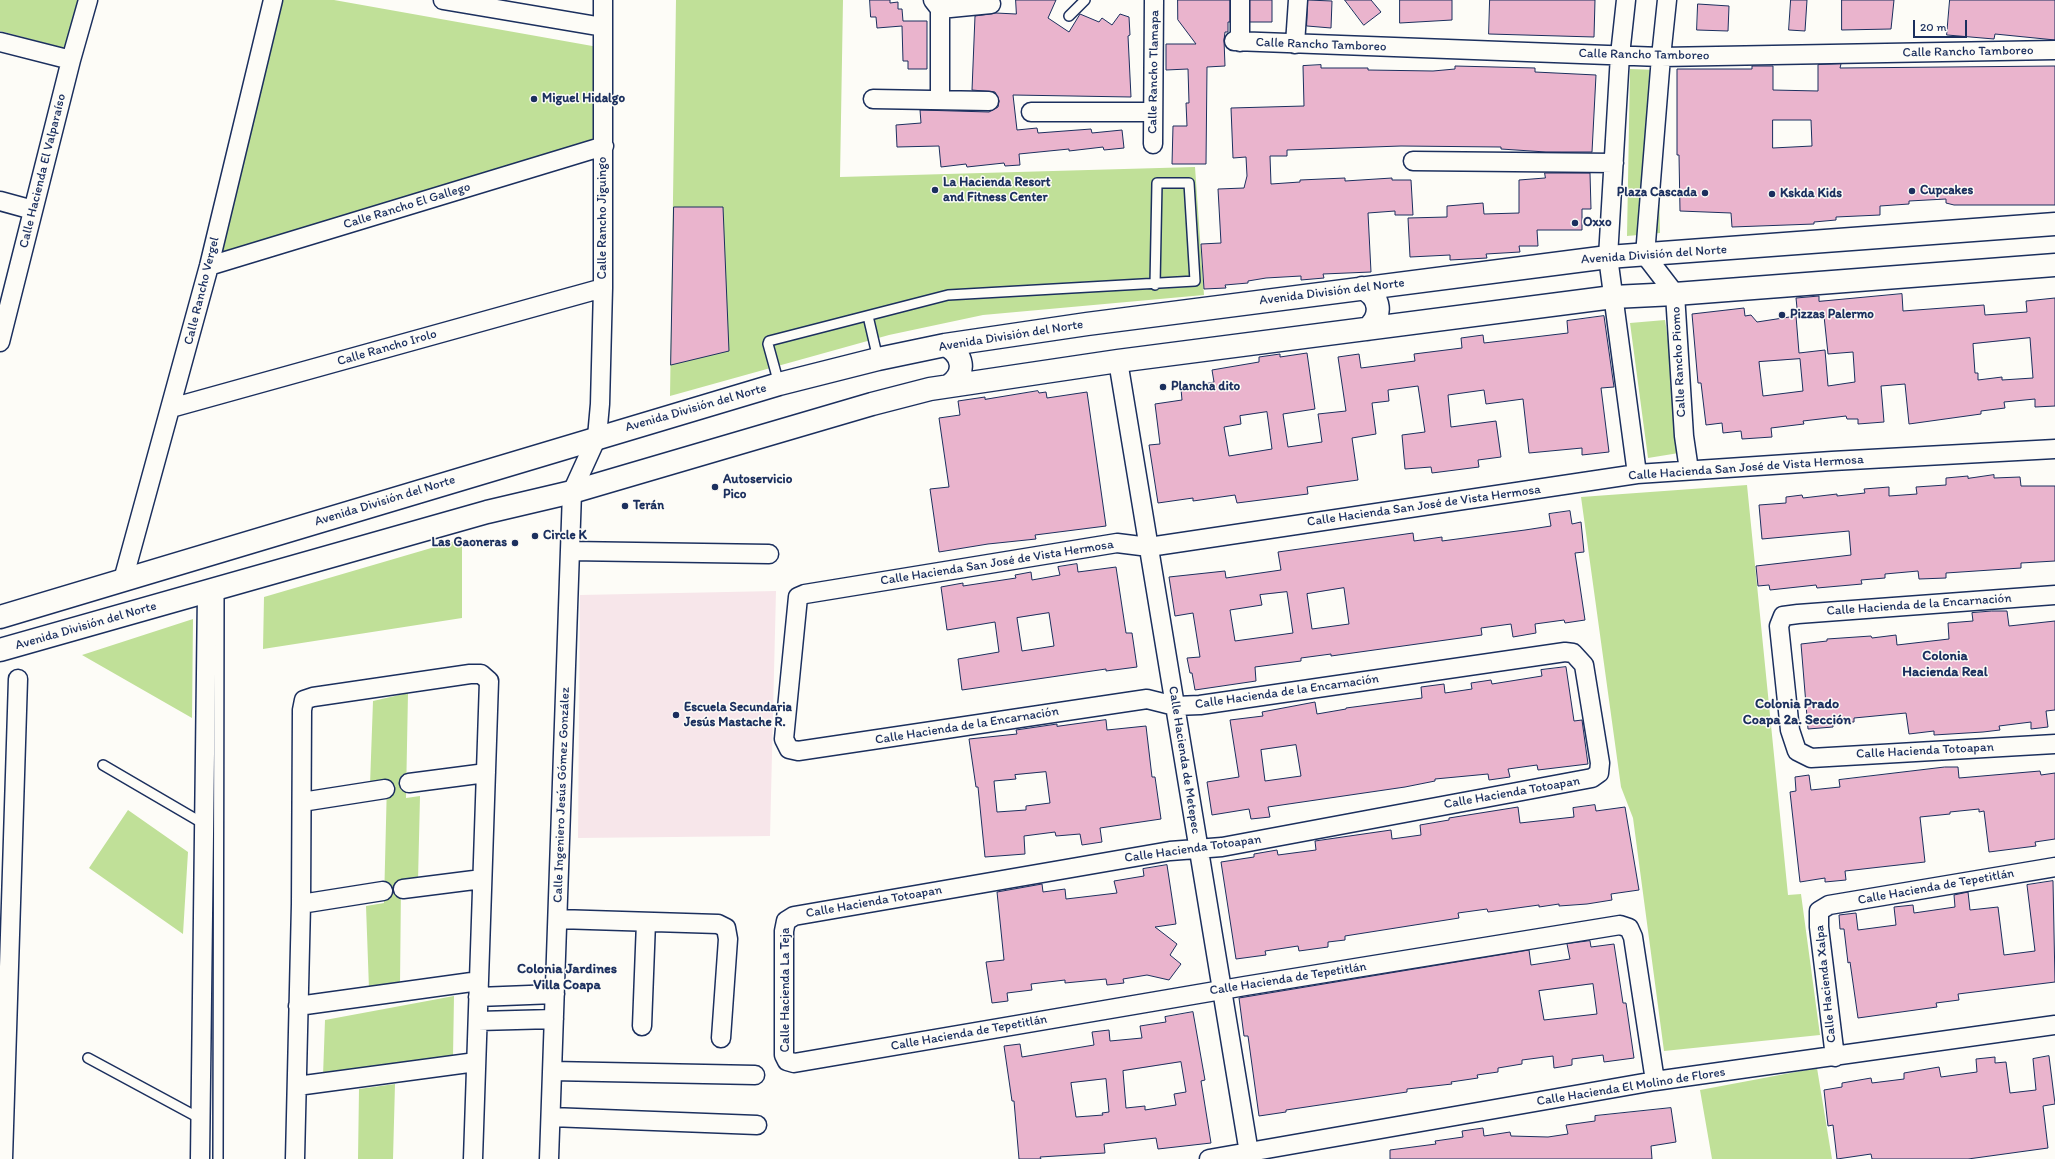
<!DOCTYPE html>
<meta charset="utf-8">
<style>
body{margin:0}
#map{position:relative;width:2055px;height:1159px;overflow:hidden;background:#fdfcf7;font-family:Itim,sans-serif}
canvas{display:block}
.scale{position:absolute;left:1913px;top:20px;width:54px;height:18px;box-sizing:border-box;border:2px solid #1b2f5e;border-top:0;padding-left:5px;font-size:12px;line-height:14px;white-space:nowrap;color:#1b2f5e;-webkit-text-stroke:3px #fdfcf7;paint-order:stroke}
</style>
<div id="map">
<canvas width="2055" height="1159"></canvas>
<div class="scale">20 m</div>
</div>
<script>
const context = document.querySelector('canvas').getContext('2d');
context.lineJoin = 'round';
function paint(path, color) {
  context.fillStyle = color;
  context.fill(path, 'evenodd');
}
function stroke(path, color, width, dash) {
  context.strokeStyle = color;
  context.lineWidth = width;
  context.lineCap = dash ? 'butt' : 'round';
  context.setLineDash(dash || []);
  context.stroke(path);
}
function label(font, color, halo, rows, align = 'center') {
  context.font = font + ' Itim,sans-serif';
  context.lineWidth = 3;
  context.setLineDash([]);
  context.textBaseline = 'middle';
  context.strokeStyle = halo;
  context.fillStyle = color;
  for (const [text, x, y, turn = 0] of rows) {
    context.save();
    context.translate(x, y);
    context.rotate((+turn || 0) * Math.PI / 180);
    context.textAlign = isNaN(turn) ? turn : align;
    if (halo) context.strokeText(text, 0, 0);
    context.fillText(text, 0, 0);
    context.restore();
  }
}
const built = new Path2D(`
 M776 591 770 836 578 838 580 595Z`);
const green = new Path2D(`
 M0 0H80L68 49 0 31Z
 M275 0H334L598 47 593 141 219 257Z
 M676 0H843L840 177 1195 167 1204 295 983 315 889 335 670 396Z
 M1630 69 1657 70 1660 233 1627 236Z
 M1665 320 1685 452 1648 458 1630 323Z
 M1747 485 1788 895 1801 894 1820 1035 1664 1051 1633 818 1621 787 1581 497Z
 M462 539V618L263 649 264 597Z
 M193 619 192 718 82 655Z
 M408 693 406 798 420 796 418 881 401 885 400 985 369 989 366 906 384 903 387 782 370 785 373 701Z
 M128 810 188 852 183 934 89 868Z
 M454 996 453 1057 323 1076 325 1020Z
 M1817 1068 1832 1159H1712L1700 1090Z
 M395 1084 393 1159H358L359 1089Z`);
const building = new Path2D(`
 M870 0H890V3L898 2V9H902L903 21H927V69H908V61H903L902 26 877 28 876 17H871Z
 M1016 0H1056L1048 18 1069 32 1080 14 1099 22 1102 18 1112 25 1120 14 1129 17 1130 35 1128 36 1131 97 1013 95 1017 130 1037 128 1038 133 1091 129 1092 133 1122 130 1124 148 1104 150 1103 147 1069 151V149L1019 154 1020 165 1005 166 1004 163 967 167 966 164 941 167 939 146 897 147 896 125 921 123 920 110 989 112 998 107 999 101 995 92 972 90 975 16 996 13 1016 14Z
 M1178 0H1230V22H1228V32H1225L1224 40 1225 66 1207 67 1206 164H1172L1173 126H1187L1186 103H1189L1188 69 1166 70V44H1196L1178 20Z
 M1250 0H1272V22H1250Z
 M1308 0 1332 1 1331 28 1307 26Z
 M1345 0H1371L1381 12 1364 25Z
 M1400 0H1452V20L1400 23Z
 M1490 0H1595L1594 37 1489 34Z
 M1791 0H1807L1805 31 1789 30Z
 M1842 0H1894L1891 29 1842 30Z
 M1950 0H2055V40L1995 34 1994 39 1947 35Z
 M1698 4 1729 6 1728 31 1697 30Z
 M1841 64 1840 68 2055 66V205H1954L1946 203V199L1909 201V204L1880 206V215L1836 217V220L1814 222V224L1732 227 1731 213 1680 211 1679 155H1677V69H1752V66H1773V90L1818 91V65ZM1773 120H1811L1812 146 1773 148Z
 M1321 65V68H1368V70L1433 71 1455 69V66L1535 68V72L1596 75 1592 152H1546L1501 149V147L1401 146 1287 150V156H1270L1271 184 1300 182V180L1345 178V181L1392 178V180H1411L1413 215H1395V211L1368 213 1371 272 1323 274 1324 278 1301 280V276L1266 278 1248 281V283L1225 285 1226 288 1204 289 1201 244 1221 243 1218 189 1244 188 1247 176 1246 157 1233 158 1231 108 1304 106 1303 66Z
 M1545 173H1590L1591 209H1582V230H1537L1538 246H1519L1520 252 1486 254 1487 258 1450 260V255L1410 257 1408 218 1447 217V206L1483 203 1484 214 1519 213V180L1545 178Z
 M674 207H723L729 351 671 365Z
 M1902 294 1903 311 1984 305 1985 315 2027 312 2026 301 2055 298V406L2035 407V399L2004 402 2005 408 1981 411V414L1909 424 1905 384 1881 386 1884 422 1858 424V419H1847L1846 416 1803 421 1804 424 1771 428 1772 437 1742 439 1741 431 1723 433 1722 423 1706 425 1701 383H1698L1692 314 1744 308 1745 316 1751 315 1757 322 1796 316 1799 353 1825 350 1828 386 1855 382 1853 352 1828 354 1824 316 1798 318 1796 298 1819 296V301ZM2030 338 2033 378 2002 380V377L1978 380V373H1975L1973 344ZM1800 359 1803 391 1763 396 1759 362Z
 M1604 316 1614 387 1601 388 1609 452 1582 455V448L1529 453 1523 399 1486 404 1484 390 1448 395 1451 427 1496 421 1501 457 1478 460 1479 467 1432 473 1431 467 1405 469 1402 435 1425 432 1418 386 1388 390 1389 401 1372 403 1376 434 1352 438 1358 480 1307 487 1308 494 1237 503 1235 495 1193 501V498L1158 503 1149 445 1160 444 1155 404 1182 400 1181 389 1214 382 1212 370 1259 362V357L1280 354V357L1307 353 1315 409 1283 414 1288 447 1322 442 1318 414 1346 411 1338 357 1359 354 1361 368 1415 361 1414 354 1462 348 1461 338 1483 335 1484 343 1568 333 1567 321ZM1267 412 1272 449 1229 456 1224 427 1241 424 1240 416Z
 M1038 391 1039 393 1046 392 1047 398 1087 392 1106 526 1035 535 1036 539 988 544 939 552 930 489 949 487 939 418 960 415 958 401 985 397V399Z
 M1994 475V478L2020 477 2021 486H2055V561L2021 563V568L1946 573V578L1919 579 1918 571 1885 574V578L1861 580 1862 584 1817 588 1816 585 1770 590 1769 585 1758 586 1756 566 1851 555 1849 531 1762 539 1759 505 1786 503V497L1802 495 1803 498 1837 494V496L1865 493 1864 489 1889 487V496L1917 494 1916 487 1946 485V478L1968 476V478Z
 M1570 511 1572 524 1581 522 1584 552 1575 553 1585 620 1565 623 1564 620 1535 624 1536 633 1513 637 1511 624 1481 628 1482 635 1331 656V654L1301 658V661L1255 667 1256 681 1195 690 1192 673H1190L1187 658 1200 657 1193 613 1175 616 1169 577 1225 571 1226 578 1281 570 1278 552 1413 533 1414 541 1442 537V541L1525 530 1551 526 1549 514ZM1344 588 1349 624 1312 629 1307 594ZM1287 592 1293 633 1235 641 1230 610 1262 605 1260 595Z
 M1077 564 1078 572 1116 567 1126 633H1132L1137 667 1106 671V669L962 690 958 659 999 652 995 622 947 630 941 587 963 583V586L1016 578 1015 575 1031 572 1032 580 1060 575 1058 567ZM1049 613 1054 646 1022 651 1017 618Z
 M1992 611H2007L2009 626 2055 621V710L2046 711 2048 727 2031 729V722L1999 726 2000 730 1983 732 1934 735V731L1909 734 1906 713 1854 718V722L1833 724V727L1808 729 1801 644 1827 641V639L1871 636 1872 638 1896 635 1897 645 1949 639 1948 623 1973 621 1972 613Z
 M1566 667 1574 721 1582 720 1588 764 1538 770 1537 765 1508 769 1510 777 1489 780 1488 774 1435 779V781L1405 787 1268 807 1270 817 1251 819 1249 809 1212 815 1207 782 1239 777 1230 720 1263 716 1262 712 1315 702 1317 714 1346 709V708L1422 698 1421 687 1444 684 1445 693 1472 689 1471 683 1491 680 1492 684 1542 676 1541 670ZM1296 745 1301 776 1265 781 1261 750Z
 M1106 720 1107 730 1146 726 1152 777H1155L1161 819 1100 828 1102 842 1082 845 1080 834 1056 836 1055 832 1024 836 1025 854 985 857 978 787H976L969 739 1017 734 1016 730 1057 724V726ZM1046 772 1050 803 1026 806V810L997 812 994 781 1016 779 1015 775Z
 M1945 767H1958L1959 778 2040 771 2041 775 2055 773V839L2035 842 2036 846 1989 852 1984 811 1979 812V809L1950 812V814L1920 817 1925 862 1845 871 1846 880 1825 882V878L1800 882 1790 792 1796 791 1795 777 1809 775 1811 790 1840 787 1839 780Z
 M1595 805 1596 811 1625 807 1639 890 1611 894 1612 900 1587 904 1559 906V904L1539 907V905L1488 912 1487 909 1458 913 1459 918 1345 936V940L1328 942V947L1299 951 1298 946 1265 951 1266 955 1236 959 1221 862 1254 857V854L1277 850 1278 855 1316 850 1315 841 1391 830 1392 839 1421 835 1420 825 1449 820V818L1518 807 1520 823 1574 817 1573 808Z
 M1167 865 1176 924 1155 927 1177 944 1170 955 1181 964 1169 980 1147 975 1123 979 1124 983 1107 985 1106 979 1065 983V980L1031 984 1032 990 1007 993 1008 1001 992 1003 986 962 1004 960 997 892 1042 884 1043 892 1065 889 1066 899 1117 893 1114 881 1144 876 1143 869Z
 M2053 881 2055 982 1958 994 1959 1000 1936 1003 1937 1007 1858 1018 1850 962 1848 963 1844 929H1840L1839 915 1856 913 1858 930 1896 925 1894 907 1913 905 1914 913 1955 907 1954 895 1968 892 1970 910 1998 907 2004 955 2035 951 2027 885Z
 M1590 941 1591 947 1614 944 1623 1003H1626L1634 1058 1604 1062 1603 1055 1572 1059V1065L1554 1068 1553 1056 1522 1060V1064L1498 1068V1072L1477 1075 1478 1078 1451 1082 1452 1084 1407 1089V1092L1286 1110V1112L1259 1116 1248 1036H1244L1239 998 1529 950 1531 965 1570 959 1567 944ZM1593 984 1597 1014 1544 1020 1539 991Z
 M1193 1012 1205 1080 1201 1081 1211 1143 1158 1149 1156 1138 1104 1144 1105 1153 1040 1157 1041 1159H1019L1014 1101H1012L1004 1046 1020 1044 1022 1057 1094 1045 1092 1032 1109 1030 1110 1041 1142 1038 1140 1026 1166 1022 1165 1017ZM1181 1062 1186 1092 1174 1094 1176 1105 1145 1110V1106L1126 1108 1123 1071ZM1106 1079 1109 1112 1102 1113 1103 1115 1076 1117 1071 1083Z
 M2049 1056 2055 1104 2043 1106 2048 1148 1968 1159H1872L1871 1154 1837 1159 1833 1125 1828 1126 1824 1090 1842 1087V1083L1871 1078 1872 1083 1904 1079V1073L1939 1067 1941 1077 1977 1072 1976 1059 1995 1057V1063L2006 1062 2010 1093 2036 1090 2033 1059Z
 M1671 1108 1676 1142 1651 1146 1652 1159H1390V1150L1436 1144 1435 1141 1463 1137 1462 1131 1483 1128 1484 1136 1510 1132 1511 1136 1548 1137 1568 1134 1566 1125 1595 1121V1116Z`);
const service = new Path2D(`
 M1069 16 1085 0
 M868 316 878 359
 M779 384 768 344 769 341 948 295 1195 281 1189 183H1157L1155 285
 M103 765 204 824
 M88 1058 201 1119
 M218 1159 219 588`);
const minor = new Path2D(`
 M443 0 603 27
 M933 0 940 9V100
 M1626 0 1620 55 1608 257 1637 474
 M1667 0 1661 57 1645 255 1675 294 1684 436 1689 470
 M940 9 991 4
 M1234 41 1661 57 2055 50
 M0 42 71 60
 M1240 42V0
 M1295 44 1298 0
 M873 99 989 101
 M1031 112H1153
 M1153 144 1154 0
 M1413 161 1614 163
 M0 201 33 210
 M209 266 604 146
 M0 342 71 60 88 0
 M1118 361 1250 1159
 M171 408 603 288
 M570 551 769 554
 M123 580 209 266 273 0
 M2055 595 1798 614 1783 616 1779 626 1790 730 1797 751 1811 758 2055 744
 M409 783 486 773
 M302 802 385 789
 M403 889 482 879
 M301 904 383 891
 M558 919 718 924 726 928 728 939 721 1038
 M478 997 555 994
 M298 1006 479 981
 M478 1021 554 1019
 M642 1026 646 922
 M1835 1057 1819 927V911L1829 905 2055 867
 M552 1071 755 1075
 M1655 1081 1633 937 1629 928 1620 925 1245 986 794 1063 787 1061 784 1055V931L786 921 794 916 1170 851 1222 847 1592 778 1599 773 1600 763 1584 665 1573 653 1565 652 1200 705 1175 706 1147 699 798 751 789 749 784 739 798 597 805 594 1117 543 1149 547 1637 474 1832 461 2055 449
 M297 1086 476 1062
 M551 1117 757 1125
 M3 1159 18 679
 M200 1159 207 592
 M295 1159 301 904 302 710 304 700 313 697 470 674H481L489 681 473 1159
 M549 1159 572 492 597 437 600 404 603 288V0
 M1209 1159 1655 1081 2055 1025`);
const secondary = new Path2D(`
 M1362 288C1381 296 1383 317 1367 329
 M945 345C963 353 967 373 950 385
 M0 617 779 384 878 359 945 345 1087 324 1608 257 2055 224
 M0 650 487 512 572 492 872 404 930 389 1118 361 1613 297 1675 294 2055 265`);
const markers = [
 [534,99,4,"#1b2f5e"],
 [935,190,4,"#1b2f5e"],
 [1912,191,4,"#1b2f5e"],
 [1705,193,4,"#1b2f5e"],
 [1772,194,4,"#1b2f5e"],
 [1575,223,4,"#1b2f5e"],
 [1782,315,4,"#1b2f5e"],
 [1163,387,4,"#1b2f5e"],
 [715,487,4,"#1b2f5e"],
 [625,506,4,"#1b2f5e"],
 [535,536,4,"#1b2f5e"],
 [515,543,4,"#1b2f5e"],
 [676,715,4,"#1b2f5e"]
];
const streetNames = [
 ["Calle Rancho Tamboreo",1321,45,2],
 ["Calle Rancho Tamboreo",1968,52,-1],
 ["Calle Rancho Tamboreo",1644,55,1],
 ["Calle Rancho Tlamapa",1154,72,-89],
 ["Calle Hacienda El Valparaíso",43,171,-76],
 ["Calle Rancho El Gallego",407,206,-17],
 ["Calle Rancho Jiguingo",603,218,-90],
 ["Avenida División del Norte",1654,255,-4],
 ["Calle Rancho Vergel",202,291,-76],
 ["Avenida División del Norte",1332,292,-7],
 ["Avenida División del Norte",1011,336,-9],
 ["Calle Rancho Irolo",387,348,-16],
 ["Calle Rancho Piomo",1679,362,-93],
 ["Avenida División del Norte",696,408,-16],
 ["Calle Hacienda San José de Vista Hermosa",1746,468,-4],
 ["Avenida División del Norte",385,501,-17],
 ["Calle Hacienda San José de Vista Hermosa",1424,506,-8],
 ["Calle Hacienda San José de Vista Hermosa",997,563,-9],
 ["Calle Hacienda de la Encarnación",1919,605,-4],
 ["Avenida División del Norte",86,626,-16],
 ["Calle Hacienda de la Encarnación",1287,692,-8],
 ["Calle Hacienda de la Encarnación",967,726,-9],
 ["Calle Hacienda Totoapan",1925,751,-3],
 ["Calle Hacienda de Metepec",1184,760,81],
 ["Calle Hacienda Totoapan",1512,793,-10],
 ["Calle Ingeniero Jesús Gómez González",562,795,-88],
 ["Calle Hacienda Totoapan",1193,849,-8],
 ["Calle Hacienda de Tepetitlán",1936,887,-10],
 ["Calle Hacienda Totoapan",874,902,-10],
 ["Calle Hacienda de Tepetitlán",1288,979,-9],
 ["Calle Hacienda Xalpa",1826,984,-96],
 ["Calle Hacienda La Teja",786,990,-90],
 ["Calle Hacienda de Tepetitlán",969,1033,-10],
 ["Calle Hacienda El Molino de Flores",1631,1087,-9]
];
const poiNames = [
 ["Miguel Hidalgo",542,99],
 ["La Hacienda Resort",943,183],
 ["and Fitness Center",943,198],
 ["Cupcakes",1920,191],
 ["Plaza Cascada",1697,193,"right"],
 ["Kskda Kids",1780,194],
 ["Oxxo",1583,223],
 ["Pizzas Palermo",1790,315],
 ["Plancha dito",1171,387],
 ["Autoservicio",723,480],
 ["Pico",723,495],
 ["Terán",633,506],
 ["Circle K",543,536],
 ["Las Gaoneras",507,543,"right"],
 ["Escuela Secundaria",684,708],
 ["Jesús Mastache R.",684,723]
];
const neighbourhoodNames = [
 ["Colonia",1945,656],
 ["Hacienda Real",1945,672],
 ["Colonia Prado",1797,704],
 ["Coapa 2a. Sección",1797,720],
 ["Colonia Jardines",567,969],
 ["Villa Coapa",567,985]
];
paint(built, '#f7e6ea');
paint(green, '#c0e098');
paint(building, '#eab4cd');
stroke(building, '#1b2f5e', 1);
stroke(service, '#1b2f5e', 12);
stroke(minor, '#1b2f5e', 21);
stroke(secondary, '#1b2f5e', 25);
stroke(service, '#fdfcf7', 9);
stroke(minor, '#fdfcf7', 18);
stroke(secondary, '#fdfcf7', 22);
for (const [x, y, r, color] of markers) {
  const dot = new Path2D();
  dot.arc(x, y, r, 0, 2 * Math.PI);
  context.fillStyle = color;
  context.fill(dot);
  stroke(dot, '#fdfcf7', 1.5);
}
label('13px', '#1b2f5e', '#fdfcf7', streetNames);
label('bold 13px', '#1b2f5e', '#fdfcf7', poiNames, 'left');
label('bold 14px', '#1b2f5e', '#fdfcf7', neighbourhoodNames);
</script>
